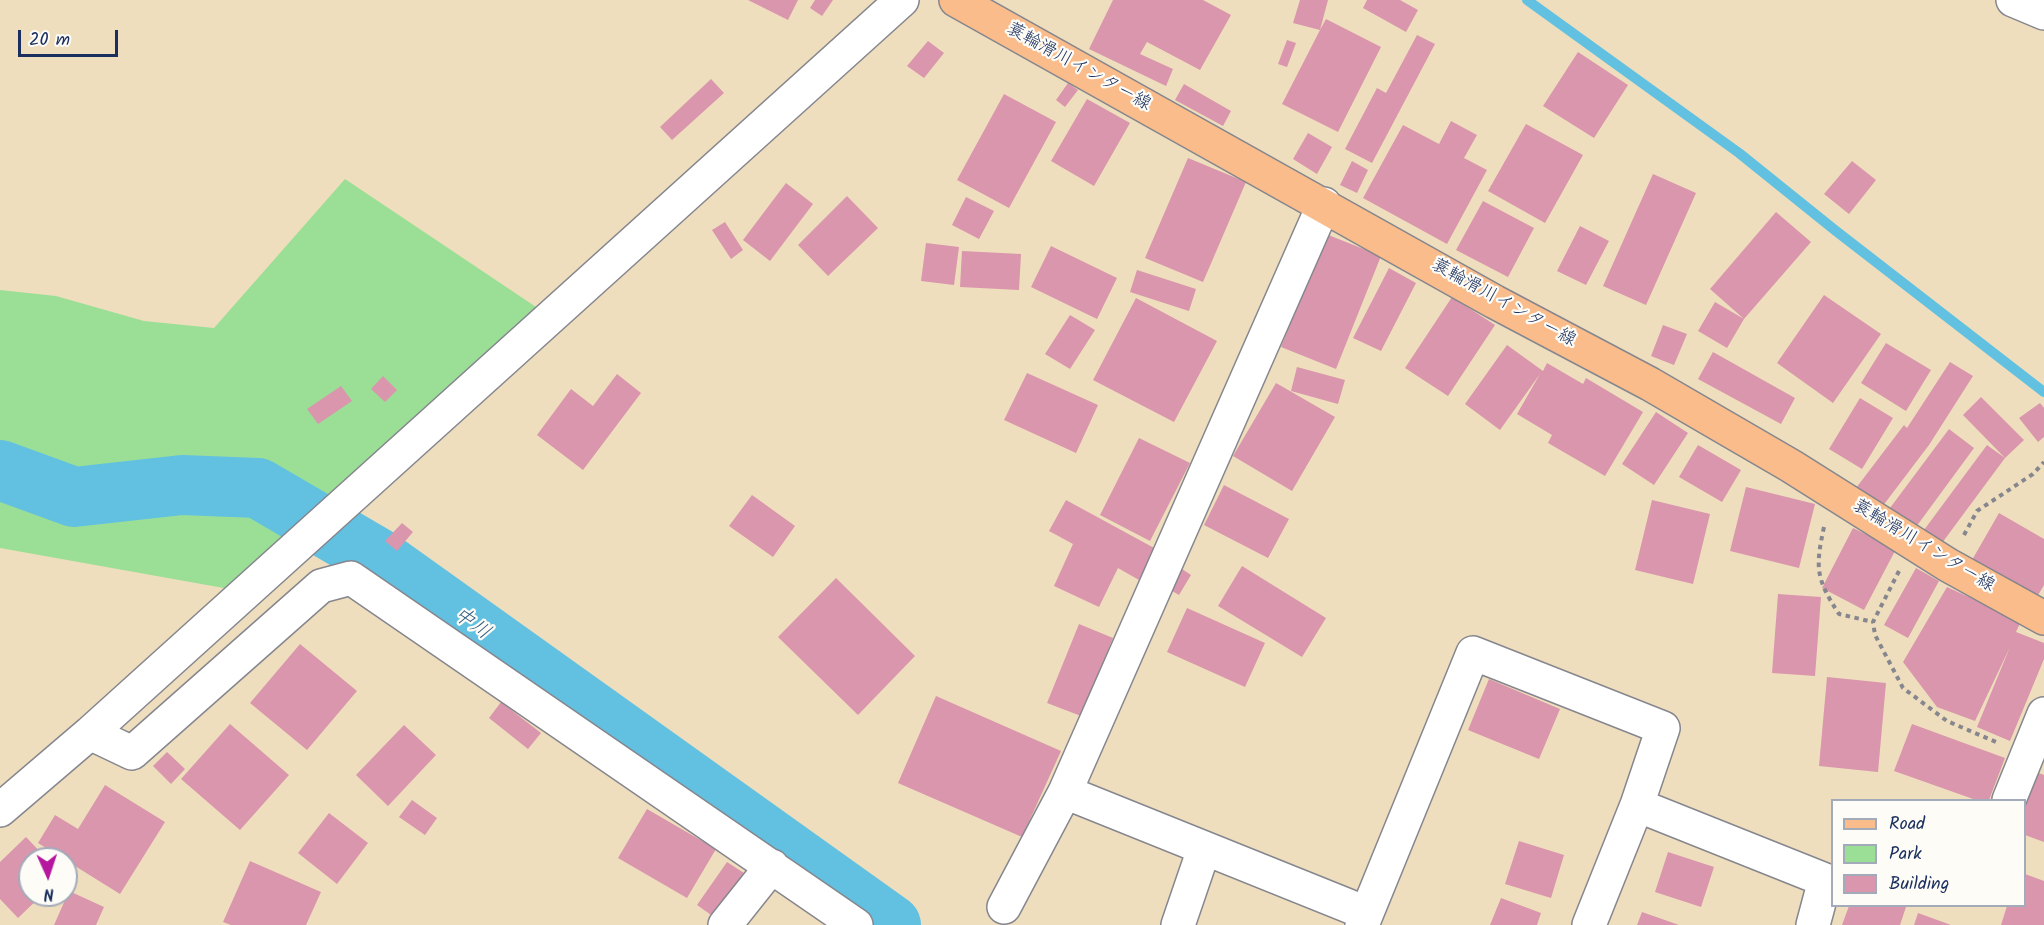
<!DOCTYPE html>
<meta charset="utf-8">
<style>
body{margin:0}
#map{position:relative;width:2044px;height:925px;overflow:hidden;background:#efdebd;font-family:Kalam,sans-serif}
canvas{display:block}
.legend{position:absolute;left:1831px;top:799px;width:195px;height:108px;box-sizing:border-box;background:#fdfcf7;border:2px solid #a3aaba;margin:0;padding:8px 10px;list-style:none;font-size:18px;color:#1b2f5e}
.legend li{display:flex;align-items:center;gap:12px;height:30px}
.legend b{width:30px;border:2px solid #a3aaba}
.north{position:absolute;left:18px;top:847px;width:60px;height:60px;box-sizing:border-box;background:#fdfcf7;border:2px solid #a3aaba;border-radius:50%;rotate:177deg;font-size:16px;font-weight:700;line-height:24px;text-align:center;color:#1b2f5e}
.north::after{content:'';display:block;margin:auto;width:21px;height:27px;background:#b5179e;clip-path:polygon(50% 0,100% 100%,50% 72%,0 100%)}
.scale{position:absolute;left:18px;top:30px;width:100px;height:27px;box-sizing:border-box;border:3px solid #1b2f5e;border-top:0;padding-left:8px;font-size:18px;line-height:21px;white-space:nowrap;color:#1b2f5e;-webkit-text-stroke:4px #fdfcf7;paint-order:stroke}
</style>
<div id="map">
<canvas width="2044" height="925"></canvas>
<ul class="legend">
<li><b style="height:8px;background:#f9bc8a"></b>Road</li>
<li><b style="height:16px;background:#9bdf96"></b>Park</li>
<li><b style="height:16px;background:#d996ac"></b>Building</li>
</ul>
<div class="north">N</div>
<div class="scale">20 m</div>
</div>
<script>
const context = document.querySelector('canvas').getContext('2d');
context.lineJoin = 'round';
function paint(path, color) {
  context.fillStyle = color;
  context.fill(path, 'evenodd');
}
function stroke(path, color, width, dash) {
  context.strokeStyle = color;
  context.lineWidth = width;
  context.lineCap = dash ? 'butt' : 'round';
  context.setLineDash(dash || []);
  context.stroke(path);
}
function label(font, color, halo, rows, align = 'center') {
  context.font = font + ' Kalam,"Klee One",sans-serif';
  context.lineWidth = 4.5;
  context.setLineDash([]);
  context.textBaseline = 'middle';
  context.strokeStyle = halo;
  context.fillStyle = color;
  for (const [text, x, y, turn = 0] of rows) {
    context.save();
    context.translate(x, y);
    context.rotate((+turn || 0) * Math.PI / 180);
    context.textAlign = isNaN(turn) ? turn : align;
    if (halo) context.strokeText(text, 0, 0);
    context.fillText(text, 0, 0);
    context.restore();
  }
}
const green = new Path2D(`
 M345 179 551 317 246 592 0 548V290L56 296 144 321 214 328Z`);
const stream = new Path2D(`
 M1527 0 1739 153 1836 231 2044 392`);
const river = new Path2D(`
 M0 470 74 497 182 485 258 488 376 557 891 925`);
const building = new Path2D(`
 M748 0H798L788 20Z
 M815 0H833L822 16 810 8Z
 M1113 0H1203L1231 15 1200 70 1147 42 1140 54 1173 69 1166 86 1089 49Z
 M1300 0H1328L1320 30 1326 19 1381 47 1338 132 1282 104 1320 30 1293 23Z
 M1367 0H1400L1418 10 1406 32 1363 8Z
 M1417 35 1435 44 1372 163 1345 149 1377 88 1386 93Z
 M1287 40 1296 43 1287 67 1278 64Z
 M928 41 944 53 924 78 907 66Z
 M1578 52 1628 85 1594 138 1543 106Z
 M711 79 724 93 672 140 660 127Z
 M1068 83 1078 90 1065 107 1056 100Z
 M1184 84 1231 111 1223 126 1175 100Z
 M1004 94 1056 122 1009 208 957 180Z
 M1087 99 1130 123 1094 186 1051 161Z
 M1451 121 1477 135 1464 158 1487 170 1447 244 1363 198 1403 125 1439 144Z
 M1526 124 1583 155 1545 223 1488 191Z
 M1308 133 1332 147 1317 174 1293 159Z
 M1188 158 1246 182 1203 282 1145 258Z
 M1352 161 1368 170 1357 193 1340 185Z
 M1852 161 1876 180 1849 214 1824 194Z
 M1653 174 1696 193 1646 305 1603 286Z
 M786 183 813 204 770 261 743 240Z
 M847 196 878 228 828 276 798 245Z
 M966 197 994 211 979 239 952 225Z
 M1483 201 1534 228 1508 277 1456 250Z
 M1776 212 1811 242 1744 319 1710 289Z
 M725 222 743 250 731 259 712 230Z
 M1580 226 1609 241 1586 285 1557 271Z
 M1326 234 1381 256 1336 369 1281 347Z
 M926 243 959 247 954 285 921 281Z
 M1051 246 1117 278 1097 319 1031 287Z
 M962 251 1021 254 1019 290 960 287Z
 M1389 268 1416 283 1381 351 1353 338Z
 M1137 270 1196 289 1189 311 1130 292Z
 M1824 295 1881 334 1833 403 1777 363Z
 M1452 297 1495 325 1448 396 1405 368Z
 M1136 298 1217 341 1174 422 1093 380Z
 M1715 302 1744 319 1727 348 1698 331Z
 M1070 315 1095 330 1070 369 1045 354Z
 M1663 325 1687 334 1674 365 1651 356Z
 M1886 343 1931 370 1906 411 1861 383Z
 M1507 345 1543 371 1547 363 1583 384 1586 378 1643 412 1605 476 1548 443 1552 435 1517 414 1540 374 1500 430 1465 404Z
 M1713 352 1795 398 1781 424 1698 379Z
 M1950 362 1973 376 1929 445 1879 511 1853 492 1904 425 1907 428Z
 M1297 367 1345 380 1338 404 1291 391Z
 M1027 373 1098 405 1076 453 1004 420Z
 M617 374 641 393 583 470 537 435 571 389 593 406Z
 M383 376 397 390 385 402 371 389Z
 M1276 383 1335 417 1292 491 1233 456Z
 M341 386 352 401 318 424 307 409Z
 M1981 397 2024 440 2005 458 1963 415Z
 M1860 398 1893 418 1862 469 1829 449Z
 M2040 403 2044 408V437L2038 442 2019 418Z
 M1656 412 1688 433 1654 485 1622 464Z
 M1949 429 1974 448 1916 527 1890 508Z
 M1139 438 1190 463 1150 541 1100 515Z
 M1698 445 1741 470 1722 502 1679 477Z
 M1987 445 2005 458 1942 543 1924 530Z
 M1224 485 1289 519 1268 558 1204 525Z
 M1746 487 1815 504 1799 568 1730 551Z
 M752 495 795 526 773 557 729 526Z
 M1066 500 1156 549 1139 580 1118 568 1099 607 1054 586 1073 544 1049 531Z
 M1652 500 1710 514 1693 584 1635 570Z
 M1999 513 2044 539V585L2037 597 1972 560Z
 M402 523 413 532 397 551 385 541Z
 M1853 528 1896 549 1864 610 1822 588Z
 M1242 566 1326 618 1302 657 1218 606Z
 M1179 567 1191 575 1179 595 1167 588Z
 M1916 568 1939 581 1908 638 1884 625Z
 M836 578 915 656 858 715 778 637Z
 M1947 587 2021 621 2016 632 2044 643V659L2010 741 1977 727 2010 647 1975 721 1937 707 1903 662Z
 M1778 594 1821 597 1815 676 1772 673Z
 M1187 608 1265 643 1245 687 1167 652Z
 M1079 624 1113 638 1081 716 1047 703Z
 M300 644 357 691 307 750 250 703Z
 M1827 677 1886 683 1878 772 1819 766Z
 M1489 679 1560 709 1539 759 1468 730Z
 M936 696 1061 751 1022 837 898 783Z
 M501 702 541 733 528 749 489 718Z
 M230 724 289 775 240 830 181 779Z
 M1912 724 2005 758 1989 800H1976L1894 771Z
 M404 725 436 755 388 806 356 775Z
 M167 752 185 769 171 784 153 766Z
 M2036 772 2044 775V842L2025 835V803Z
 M105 785 165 822 120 894 38 843 55 815 78 829Z
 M412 800 437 818 425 835 399 817Z
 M647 809 716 849 687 898 618 858Z
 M329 813 368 843 337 884 298 853Z
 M26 837 47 859H30V895H42L18 918 0 899V862Z
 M1519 841 1564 855 1551 898 1505 884Z
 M1668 852 1714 867 1701 907 1655 892Z
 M250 861 321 892 306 925H231L223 922Z
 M727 862 744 873 714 917 697 905Z
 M2025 874 2044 881V925H2001L2007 906H2025Z
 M69 891 104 907 96 925H54Z
 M1501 898 1541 913 1537 925H1490Z
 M1849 906H1903L1906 907 1900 925H1842Z
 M1642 912 1679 925H1637Z
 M1918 913 1951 925H1914Z`);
const path = new Path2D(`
 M1824 527C1815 568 1816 579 1839 614L1873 622
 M1964 535 1977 511 2033 474 2044 462
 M1899 571 1873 622 1875 635 1903 688 1947 721 1996 742`);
const minor = new Path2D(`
 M2013 0 2044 13
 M1324 204 1065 792 1366 913
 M90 733 132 753 321 586 351 578 856 925
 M2009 800 2044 714
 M0 810 90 733 902 0
 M1004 907 1065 792
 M725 925 772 866
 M1178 925 1204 849
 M1362 925 1473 653 1663 728 1637 805
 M1589 925 1637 805 1825 880 1813 925`);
const major = new Path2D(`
 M956 0 1495 302 1650 384 1791 466 1948 565 2044 618`);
const streetNames = [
 ["蓑輪滑川インター線",1078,68,29],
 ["蓑輪滑川インター線",1503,304,29],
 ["蓑輪滑川インター線",1923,547,31]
];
const waterNames = [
 ["中川",471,625,36]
];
paint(green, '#9bdf96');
stroke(stream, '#62c1e0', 10);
stroke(river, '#62c1e0', 60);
paint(building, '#d996ac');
stroke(minor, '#85868e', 36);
stroke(major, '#85868e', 36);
stroke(path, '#85868e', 4, [4.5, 4.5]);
stroke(minor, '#fff', 33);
stroke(major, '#f9bc8a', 33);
label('18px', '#1b2f5e', '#fdfcf7', streetNames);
label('italic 20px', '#305b85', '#fdfcf7', waterNames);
</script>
